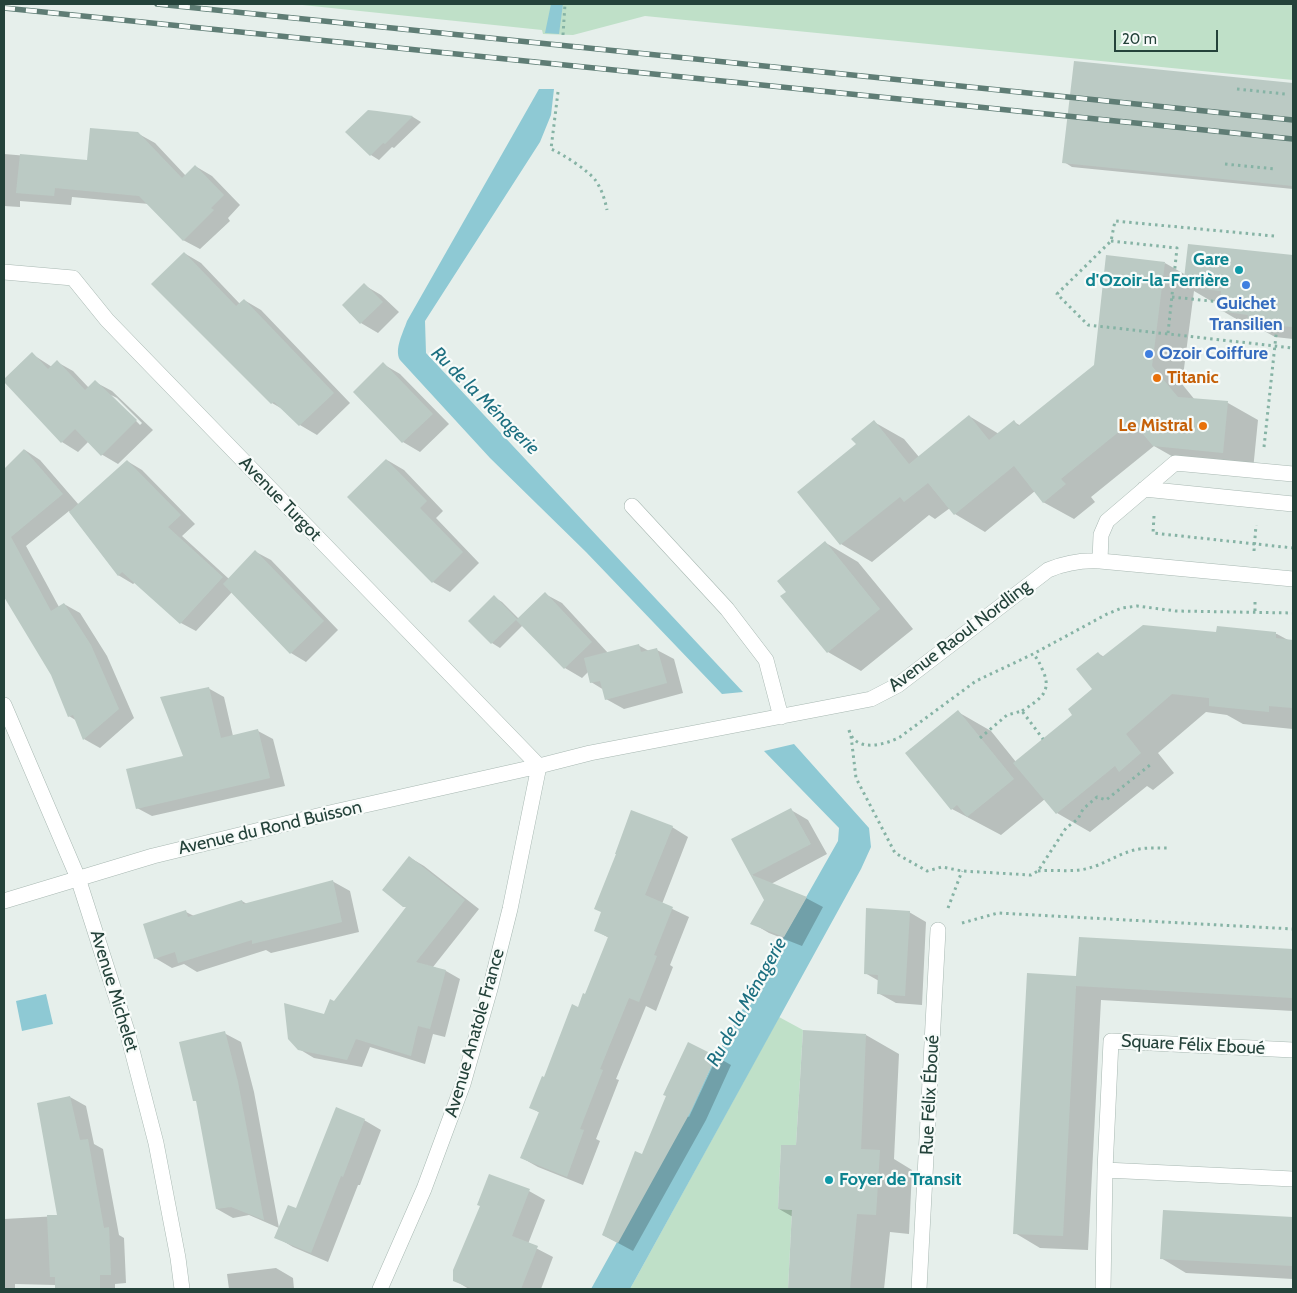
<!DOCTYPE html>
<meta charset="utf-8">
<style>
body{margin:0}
#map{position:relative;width:1297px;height:1293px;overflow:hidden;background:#e6efeb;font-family:Cabin,sans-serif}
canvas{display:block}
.frame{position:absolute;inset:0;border:5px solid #24423a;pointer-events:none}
.scale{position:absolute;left:1114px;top:30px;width:104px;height:22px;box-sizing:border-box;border:2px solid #24423a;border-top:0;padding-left:6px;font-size:15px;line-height:18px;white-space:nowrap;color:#24423a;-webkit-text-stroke:4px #f7fbf9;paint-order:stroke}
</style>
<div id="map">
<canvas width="1297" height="1293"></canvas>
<div class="frame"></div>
<div class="scale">20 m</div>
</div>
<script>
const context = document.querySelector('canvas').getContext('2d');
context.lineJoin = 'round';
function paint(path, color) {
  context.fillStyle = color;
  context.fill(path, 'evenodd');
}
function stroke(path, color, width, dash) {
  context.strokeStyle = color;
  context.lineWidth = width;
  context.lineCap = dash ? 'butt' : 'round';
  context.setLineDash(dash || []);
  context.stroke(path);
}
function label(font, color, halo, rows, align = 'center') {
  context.font = font + ' Cabin,sans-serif';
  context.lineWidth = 4.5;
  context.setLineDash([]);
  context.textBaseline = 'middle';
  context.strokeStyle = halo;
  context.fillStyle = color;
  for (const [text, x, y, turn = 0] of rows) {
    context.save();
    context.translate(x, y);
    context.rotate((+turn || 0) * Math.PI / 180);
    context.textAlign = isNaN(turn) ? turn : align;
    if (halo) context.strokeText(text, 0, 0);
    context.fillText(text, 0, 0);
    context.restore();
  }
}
const green = new Path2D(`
 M293 4H1293V80L645 16 573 35 543 34 542 30Z
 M779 1017 803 1030 796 1145H781L778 1209 792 1210 788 1289H630Z`);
const water = new Path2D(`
 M551 4H563L559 34 545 33Z
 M539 89H554L551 115 540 142 425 321 426 353 743 692 722 694 586 552 490 458 400 360C394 349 403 333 407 321Z
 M794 744 869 828 871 847 861 869 630 1289H591L692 1107 716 1056 838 841 839 828 764 751Z
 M46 994 53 1024 22 1031 16 1001Z`);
const shadow = new Path2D(`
 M1075 62 1293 84V189L1072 167 1064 162Z
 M368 112 413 117 421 122 394 148 392 147 379 160 371 155Z
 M137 133 155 143 186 176 195 166 212 176 240 205 228 218 230 221 200 249 183 240 149 204 72 197 71 205 20 201V207L4 206V154L88 161Z
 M1189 245 1293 256V339L1275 337 1257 327 1248 326 1221 310V302L1211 301 1194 291 1182 384 1195 400 1228 403 1258 420 1253 470 1184 463 1154 446 1091 497 1095 502 1074 519 1043 502 1035 491 985 532 955 514 950 508 935 519 929 515 872 562 841 544 857 444 874 422 904 439 919 457 969 416 999 434 1014 422 1021 426 1095 366 1165 263 1186 275Z
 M184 253 201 263 240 304 244 300 261 310 350 403 317 435 300 425 284 410 272 403Z
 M364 285 381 295 399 312 378 333 361 323Z
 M32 354 52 367 57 362 73 371 89 388 95 382 112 391 153 430 118 464 101 454 89 441 78 452 62 442 4 381ZM111 395 117 398 142 423 140 425Z
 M383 364 400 374 449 424 420 452 403 442 355 392Z
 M25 450 40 460 79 505 127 461 142 470 195 524 182 536 229 579 256 552 271 560 338 630 306 662 291 653 232 592 196 631 181 623 136 582 133 584 118 575 69 511 26 546 59 607 64 604 80 613 107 656 134 718 100 748 84 739 77 721 69 716 52 674 4 592V471Z
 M387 460 404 470 443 511 436 518 479 563 450 592 433 582Z
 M826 543 858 562 913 629 861 671 828 652 782 597 788 592Z
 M545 594 562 603 608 653 638 645 649 651 657 650 674 659 683 693 624 709 606 699 604 690 591 682 589 671 582 678 565 668 523 625 500 648 492 643 494 597 502 602 519 619Z
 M1218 628 1277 634 1288 640 1293 641V729L1243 724 1227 715 1206 712 1158 753 1174 773 1153 790 1147 786 1090 832 1057 813 1045 799 1001 835 952 809 958 712 991 731 1016 762 1074 715 1094 689 1098 653 1104 657 1217 634Z
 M208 688 224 697 233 736 258 731 273 739 285 786 152 816 137 808 185 757Z
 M791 810 808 820 827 854 771 884 806 898 823 907 802 946 769 933 752 923 766 900 733 840Z
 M672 827 688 837 662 904 689 917 670 965 673 967 656 1011 646 1006 616 1079 619 1080 596 1139 600 1141 583 1185 538 1167 522 1158 540 1113 530 1107 586 996 609 938 595 930Z
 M409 857 424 866 479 909 433 967 446 971 460 979 445 1037 433 1034 425 1064 370 1047 362 1067 314 1058 299 1049 407 908 404 906Z
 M332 881 350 891 359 932 271 953 266 950 197 972 184 964 172 968 155 958 186 912 194 916 242 901 247 904Z
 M909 912 926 922 922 1005 896 1003 878 993 879 981 865 973Z
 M1080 938 1293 950V1011L1101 1000 1088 1250 1040 1248 1015 1233 1078 977Z
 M224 1033 241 1042 254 1092 279 1228 249 1215 233 1218 217 1209 198 1102 194 1100Z
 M866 1035 899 1054 894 1159 912 1170 909 1234 890 1232 884 1289H789L793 1217 779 1209 797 1146Z
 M717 1057 731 1065 706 1120 633 1251 603 1235 643 1156 687 1116 689 1117Z
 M70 1097 86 1106 94 1144 103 1149 119 1235 124 1238 126 1283 115 1284V1289H56V1285L15 1284V1288L4 1289V1219L58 1216Z
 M364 1120 381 1130 360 1185H358L328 1262 293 1247 276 1237Z
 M529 1191 545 1200 528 1244 553 1257 541 1289H469L454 1280Z
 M1164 1211 1293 1218V1279L1186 1273 1161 1258Z
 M276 1268 293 1278 294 1289H229L227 1274Z`);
const building = new Path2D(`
 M1074 61 1293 83V186L1062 163Z
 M368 110 377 111 413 116 385 144 383 143 370 156 345 132Z
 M90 128 138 132 182 178 195 165 224 195 211 208 214 210 183 241 139 196 55 188 54 196 16 193 20 154 87 160Z
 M1188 244 1293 255V327L1247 323 1248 315 1220 311 1221 291 1183 287Z
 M184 252 236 306 244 299 334 393 299 426 274 402 271 404 151 284Z
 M1106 255 1165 262 1152 366 1178 397 1228 401 1223 453 1153 446 1132 421 1061 479 1066 484 1043 503 1014 466 954 515 928 483 904 502 900 497 840 545 797 492 856 444 851 439 874 420 909 464 969 415 989 440 1014 420 1018 426 1094 365Z
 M364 283 383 302 360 324 342 305Z
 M32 352 48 369 57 360 85 390 95 380 137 420 101 456 75 429 61 443 4 382V379Z
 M383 362 433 414 402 443 353 392Z
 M24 449 63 494 11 537 51 611 64 603 91 645 119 709 83 740 73 715 68 717 51 675 4 597V469Z
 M386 459 427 501 420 508 463 552 432 583 347 497Z
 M127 460 181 515 168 527 223 577 180 624 122 572 118 576 69 512Z
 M825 541 880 609 827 653 780 596 786 592 777 581Z
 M255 550 324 621 290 654 223 584Z
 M545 592 592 642 564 669 516 620Z
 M494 595 517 619 491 644 468 621Z
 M1143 625 1216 632 1217 626 1276 632V638L1293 640V708L1269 706V712L1209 706V698L1172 694 1126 734 1141 753 1119 772 1115 766 1056 814 1013 763 1072 715 1068 709 1092 689 1076 669 1098 652 1102 657Z
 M639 644 641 652 657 648 667 683 605 700 600 681 590 683 584 658Z
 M209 687 221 738 258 729 270 778 136 809 126 769 183 756 160 697Z
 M958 710 1014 779 967 817 957 805 951 810 905 753Z
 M791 808 811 844 752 875 807 897 784 937 750 924 764 900 731 839Z
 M631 810 673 826 645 895 673 907 654 955 657 956 639 1002 629 998 600 1069 603 1070 580 1129 584 1130 567 1177 520 1158 539 1112 529 1108 542 1076 544 1077 572 1004 578 1007 583 993 585 994 608 937 594 931 601 912 594 909 616 854H615Z
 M409 856 465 900 416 962 446 970 430 1029 418 1026 411 1056 356 1039 347 1060 298 1050 288 1039 284 1003 324 1014 330 999 334 1001 406 907H403L382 890Z
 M333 880 342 922 252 944V940L178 963 175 952 154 959 143 924 186 910 188 917 242 900 243 904Z
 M866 908 910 911 905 996 877 994 878 975 864 974Z
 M1079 937 1293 949V998L1076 986 1063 1236 1013 1234 1027 973 1076 976Z
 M803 1030 866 1034 861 1149 880 1150 876 1215 857 1214 850 1289H788L792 1210 778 1209 781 1145H796Z
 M225 1031 238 1082 264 1220 231 1207 216 1209 196 1101H193L179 1042Z
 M688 1042 716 1056 691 1111 618 1243 602 1235 635 1151 642 1154 666 1096 663 1095Z
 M70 1096 80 1140 88 1139 104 1228 109 1227 111 1275H100V1289H55V1277H50L47 1215H57L37 1103Z
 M336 1107 365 1119 343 1177 341 1176 311 1253 274 1238 288 1205 296 1208Z
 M489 1174 530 1189 512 1236 538 1246 521 1289H473L453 1281V1270L480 1206 477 1205Z
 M1163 1210 1293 1217V1266L1160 1259Z`);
const path = new Path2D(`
 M563 35 565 4
 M1237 89 1285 94
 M558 92 551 149C563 154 589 171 596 181 602 190 605 200 607 210
 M1225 164 1276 169
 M1274 236 1115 221 1111 241 1057 294 1088 325 1293 348
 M1111 241 1177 248 1168 333
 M1172 297 1220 302
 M1264 447 1277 326
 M1154 516 1153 533 1293 548
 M1254 551 1256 525
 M1255 611V600
 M1022 711C1038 700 1053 693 1043 671 1040 664 1038 659 1033 654
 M849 730C855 753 885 745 900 737L976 681 1033 654 1107 614 1122 608 1137 606 1176 611 1293 613
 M851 736 856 778 895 853 927 871 942 867 962 871 1031 875 1038 871 1066 828 1078 819 1083 809 1097 797 1106 800 1150 765
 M980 738 1007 715 1022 711 1043 739
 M1038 871C1055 869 1073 873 1089 868 1102 865 1115 856 1128 852 1141 847 1154 848 1167 848
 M948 908 962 871
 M962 923 998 913 1293 929`);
const minor = new Path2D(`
 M4 272 73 278 107 320 539 766
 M1144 489 1293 504
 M632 506 727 609 766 660 781 717
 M1100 561 1101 535 1107 521 1175 463 1293 474
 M4 705 78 878 127 1031 156 1143 178 1258 182 1289
 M4 901 153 856 334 812 539 766 590 753 871 699 898 685 1048 570C1065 563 1082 560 1100 561L1293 579
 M1105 1170 1293 1179
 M380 1289 424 1189 463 1084 490 989 510 909 539 766
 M919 1289 938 930
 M1103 1289 1105 1170 1111 1041 1293 1050`);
const rail = new Path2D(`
 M157 4 1293 120
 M4 8 1293 139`);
const markers = [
 [1239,270,5,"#0f9aa8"],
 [1246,285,5,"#3f7fe0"],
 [1149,354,5,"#3f7fe0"],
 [1157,378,5,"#e8710a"],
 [1203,426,5,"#e8710a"],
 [829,1180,5,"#0f9aa8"]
];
const cultureNames = [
 ["Gare",1229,260],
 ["d'Ozoir-la-Ferrière",1229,281],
 ["Foyer de Transit",839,1180,"left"]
];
const shopNames = [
 ["Guichet",1246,304],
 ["Transilien",1246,325],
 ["Ozoir Coiffure",1159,354,"left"]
];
const foodNames = [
 ["Titanic",1167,378],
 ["Le Mistral",1193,426,"right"]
];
const streetNames = [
 ["Avenue Turgot",280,499,46],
 ["Avenue Raoul Nordling",960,636,-37],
 ["Avenue du Rond Buisson",270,828,-13],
 ["Avenue Michelet",114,991,73],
 ["Avenue Anatole France",475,1033,-74],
 ["Square Félix Eboué",1193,1045,3],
 ["Rue Félix Éboué",930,1095,-87]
];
const waterNames = [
 ["Ru de la Ménagerie",485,401,45],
 ["Ru de la Ménagerie",747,1002,-61]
];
paint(green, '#bfe0c8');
paint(water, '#8ec9d4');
paint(shadow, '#0003');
paint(building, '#bbcac4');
stroke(minor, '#a8b8b2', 16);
stroke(path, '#86b3a5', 3, [2.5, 4]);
stroke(minor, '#fff', 15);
stroke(rail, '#5f7d75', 5.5);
stroke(rail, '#f7fbf9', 4, [11]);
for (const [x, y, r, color] of markers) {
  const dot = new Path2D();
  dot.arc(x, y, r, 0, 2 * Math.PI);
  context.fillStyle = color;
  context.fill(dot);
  stroke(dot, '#f7fbf9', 2);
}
label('bold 18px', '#0d838f', '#f7fbf9', cultureNames, 'right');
label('bold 18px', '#366cbe', '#f7fbf9', shopNames);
label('bold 18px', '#c56008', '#f7fbf9', foodNames, 'left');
label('18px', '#24423a', '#f7fbf9', streetNames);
label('italic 19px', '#1c6f80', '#f7fbf9', waterNames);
</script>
